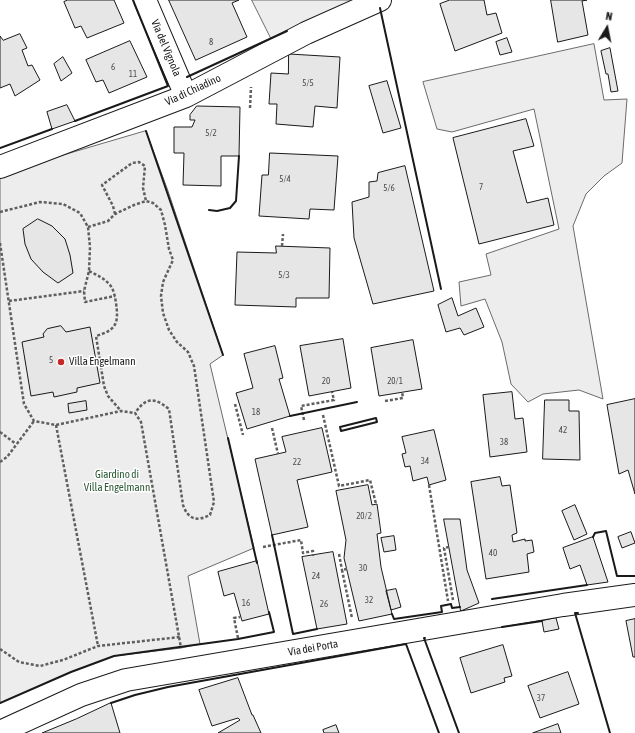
<!DOCTYPE html>
<style>
body{margin:0}
#map{position:relative;width:635px;height:733px;overflow:hidden;background:#fff;font-family:"Asap Condensed",sans-serif}
canvas{display:block}
.north{position:absolute;left:587px;top:8px;width:40px;height:40px;-webkit-text-stroke:3px #fff;paint-order:stroke;rotate:10deg;font-size:11px;font-weight:700;line-height:16px;text-align:center;color:#1a1a1a}
.north::after{content:'';display:block;margin:auto;width:14px;height:18px;background:#1a1a1a;clip-path:polygon(50% 0,100% 100%,50% 72%,0 100%)}
</style>
<div id="map">
<canvas width="635" height="733"></canvas>
<div class="north">N</div>
</div>
<script>
const context = document.querySelector('canvas').getContext('2d');
context.lineJoin = 'round';
function paint(path, color) {
  context.fillStyle = color;
  context.fill(path, 'evenodd');
}
function stroke(path, color, width, dash) {
  context.strokeStyle = color;
  context.lineWidth = width;
  context.lineCap = dash ? 'butt' : 'round';
  context.setLineDash(dash || []);
  context.stroke(path);
}
function label(font, color, halo, rows, align = 'center') {
  context.font = font + ' "Asap Condensed",sans-serif';
  context.lineWidth = 3;
  context.setLineDash([]);
  context.textBaseline = 'middle';
  context.strokeStyle = halo;
  context.fillStyle = color;
  for (const [text, x, y, turn = 0] of rows) {
    context.save();
    context.translate(x, y);
    context.rotate((+turn || 0) * Math.PI / 180);
    context.textAlign = isNaN(turn) ? turn : align;
    if (halo) context.strokeText(text, 0, 0);
    context.fillText(text, 0, 0);
    context.restore();
  }
}
const green = new Path2D(`
 M252 0H358L271 38Z
 M594 44 604 100 627 99 622 163 604 176 586 194 573 226 603 399 579 390 543 394 528 402 511 384 502 342 485 299 461 306 459 282 491 275 486 254 559 229 534 109 452 132 437 129 423 82Z
 M146 131 168 191 223 355 210 364 254 548 188 576 200 644 181 648 114 656 71 672 0 703V174Z`);
const building = new Path2D(`
 M68 0H114L124 23 87 38 81 26 75 28 64 2Z
 M169 0H239L232 3 247 37 196 60Z
 M450 0H484L487 15 496 13 502 33 455 51 440 4Z
 M551 0H587L582 1 588 35 558 42Z
 M20 34 27 48 22 50 28 66 32 65 40 80 15 96 10 84 0 88V36L3 40Z
 M507 38 512 52 500 55 496 42Z
 M130 41 147 77 109 93 103 80 96 82 86 60Z
 M610 48 618 91 611 92 608 74H606L601 51Z
 M289 54 340 57 337 108 315 106 313 127 276 124 277 104H269L271 73 288 74Z
 M63 57 72 73 61 81 54 64Z
 M387 81 401 128 383 133 369 86Z
 M67 105 75 121 52 129 47 112Z
 M197 106 240 107 239 156H221V186L183 185 184 153H174V127H192L195 120H190V115Z
 M526 119 534 146 513 151 527 203 548 198 554 225 479 244 453 138Z
 M270 153 338 156 334 210 310 209 309 219 259 216 262 175H268Z
 M405 166 434 291 373 304 354 238 352 202 369 197V182L377 181 378 173Z
 M38 219 52 226 65 239 70 255 73 273 58 283 43 272 31 259 25 244 23 229Z
 M276 246 330 248 329 298H296V307L235 305 237 252 276 253Z
 M452 298 458 316 476 308 484 327 464 335 460 328 446 332 438 305Z
 M61 326 66 332 90 327 100 383 77 388V392L54 397 53 392 31 396 22 342 44 337 43 334 47 329Z
 M343 339 351 388 309 396 300 346Z
 M413 340 422 389 379 396 371 348Z
 M275 346 283 378 279 379 290 416 247 429 236 393 253 388 244 354Z
 M512 392 515 419 523 418 527 452 490 457 483 395Z
 M635 399V494L628 470 619 474 607 405Z
 M545 400H569V411H579L580 460 543 459Z
 M86 401 87 410 69 413 68 404Z
 M322 428 332 472 297 480 308 527 272 535 255 459 286 452 282 437Z
 M434 430 446 480 429 485 427 477 413 481 410 466 405 467 402 454 406 453 402 437Z
 M500 477 502 486 510 485 517 533 512 535 513 542 525 539V541L532 540 534 552 527 554 529 572 486 579 471 482Z
 M368 485 372 505 377 504 381 533 377 534 381 567 392 614 359 621 344 558 346 540 336 491Z
 M575 505 587 534 574 540 562 511Z
 M444 519H460L467 570 479 603 461 611Z
 M631 532 635 543 622 548 618 537Z
 M394 536 396 550 384 552 381 538Z
 M593 537 608 582 587 585 580 565 570 569 563 548Z
 M333 552 347 624 317 629 302 557Z
 M257 561 269 614 242 621 234 593 224 596 218 572Z
 M396 589 401 607 391 610 386 591Z
 M556 618 559 629 544 632 542 621Z
 M635 619V657H633L626 621Z
 M503 645 512 676 504 678 505 682 471 693 460 658Z
 M568 672 579 704 540 718 528 686Z
 M238 678 252 715H253L261 733H218L240 720 238 718 212 726 199 690Z
 M111 703 120 733H42L76 719Z
 M558 724 561 733H533Z
 M336 725 339 733H324L323 730Z`);
const path = new Path2D(`
 M250 108 251 87
 M0 212 40 202 63 204 80 213 88 227 90 247 89 271 84 291 85 302 115 296
 M115 214 113 206 102 185 132 163 139 162 145 166 143 188 146 201
 M88 227 108 221 115 214 134 205 146 201 153 203 161 210 165 225 169 249 173 260 163 282 161 296 163 313 169 330 177 342 188 352 194 366 214 502 210 515C196 522 188 519 183 505L169 409C154 397 146 397 135 413
 M0 243 24 404 34 421 56 425 121 411 135 413 141 422 181 648
 M282 246 283 234
 M89 271C97 275 104 278 110 285 114 290 115 297 116 303 119 324 116 330 96 336L104 386 108 396 121 411
 M9 301 84 291
 M385 401 403 398 402 392
 M235 404 243 435
 M323 415 339 486 370 480 376 504
 M304 420 301 406 334 400 332 392
 M56 425 98 646
 M272 428 278 454
 M0 432 16 444
 M0 462 7 457 34 421
 M429 485 448 601
 M263 547 301 540 303 553 313 551V556
 M449 547 444 548 453 600
 M339 554 342 570
 M347 569 342 570 352 618
 M238 638 234 618 240 617
 M0 649 19 662 40 666 63 660 98 646 180 637`);
const street = new Path2D(`
 M145 0 186 96
 M0 167 186 96 306 33 380 0
 M0 732 81 695 126 680 563 605 635 595`);
const wall = new Path2D(`
 M380 8 441 289
 M187 77 287 31
 M75 121 168 86 133 0
 M146 131 223 355
 M0 148 52 129
 M209 210 217 211 230 208 236 201 239 156
 M290 416 357 402
 M376 418 377 422 341 431 340 427Z
 M228 438 257 563
 M272 535 293 634 317 629
 M593 537 595 533 606 531 617 576H635
 M492 599 587 585
 M578 613H575L610 733
 M392 614 394 619 442 612 441 606 451 604 452 608 460 607
 M502 627 542 621
 M425 638H424L459 733
 M0 703 71 672 114 656 238 639 274 632 269 612
 M111 703 135 695 168 687 406 644 439 733`);
const markers = [
 [61,362,4,"#c62828"]
];
const numberNames = [
 ["8",211,42],
 ["6",113,67],
 ["11",133,74],
 ["5/5",308,83],
 ["5/2",211,133],
 ["5/4",285,179],
 ["7",481,187],
 ["5/6",389,188],
 ["5/3",284,275],
 ["5",51,360],
 ["20",326,381],
 ["20/1",395,381],
 ["18",256,412],
 ["42",563,430],
 ["38",504,442],
 ["34",425,461],
 ["22",297,462],
 ["20/2",364,516],
 ["40",493,553],
 ["30",363,568],
 ["24",316,576],
 ["32",369,600],
 ["16",246,603],
 ["26",324,604],
 ["37",541,698]
];
const streetNames = [
 ["Via del Vignola",166,48,67],
 ["Via di Chiadino",193,90,-25],
 ["Via dei Porta",313,648,-10]
];
const poiNames = [
 ["Villa Engelmann",69,362]
];
const parkNames = [
 ["Giardino di",117,475],
 ["Villa Engelmann",117,488]
];
paint(green, '#ededed');
stroke(green, '#6a6a6a', 1);
paint(building, '#e6e6e6');
stroke(building, '#1a1a1a', 1);
stroke(street, '#1a1a1a', 24);
stroke(path, '#5f5f5f', 2.5, [3, 2]);
stroke(street, '#fff', 22);
stroke(wall, '#1a1a1a', 2);
for (const [x, y, r, color] of markers) {
  const dot = new Path2D();
  dot.arc(x, y, r, 0, 2 * Math.PI);
  context.fillStyle = color;
  context.fill(dot);
  stroke(dot, '#fff', 1.5);
}
label('9px', '#4d4d4d', null, numberNames);
label('11px', '#1a1a1a', '#fff', streetNames);
label('11px', '#1a1a1a', '#fff', poiNames, 'left');
label('11px', '#2b5a34', '#fff', parkNames);
</script>
